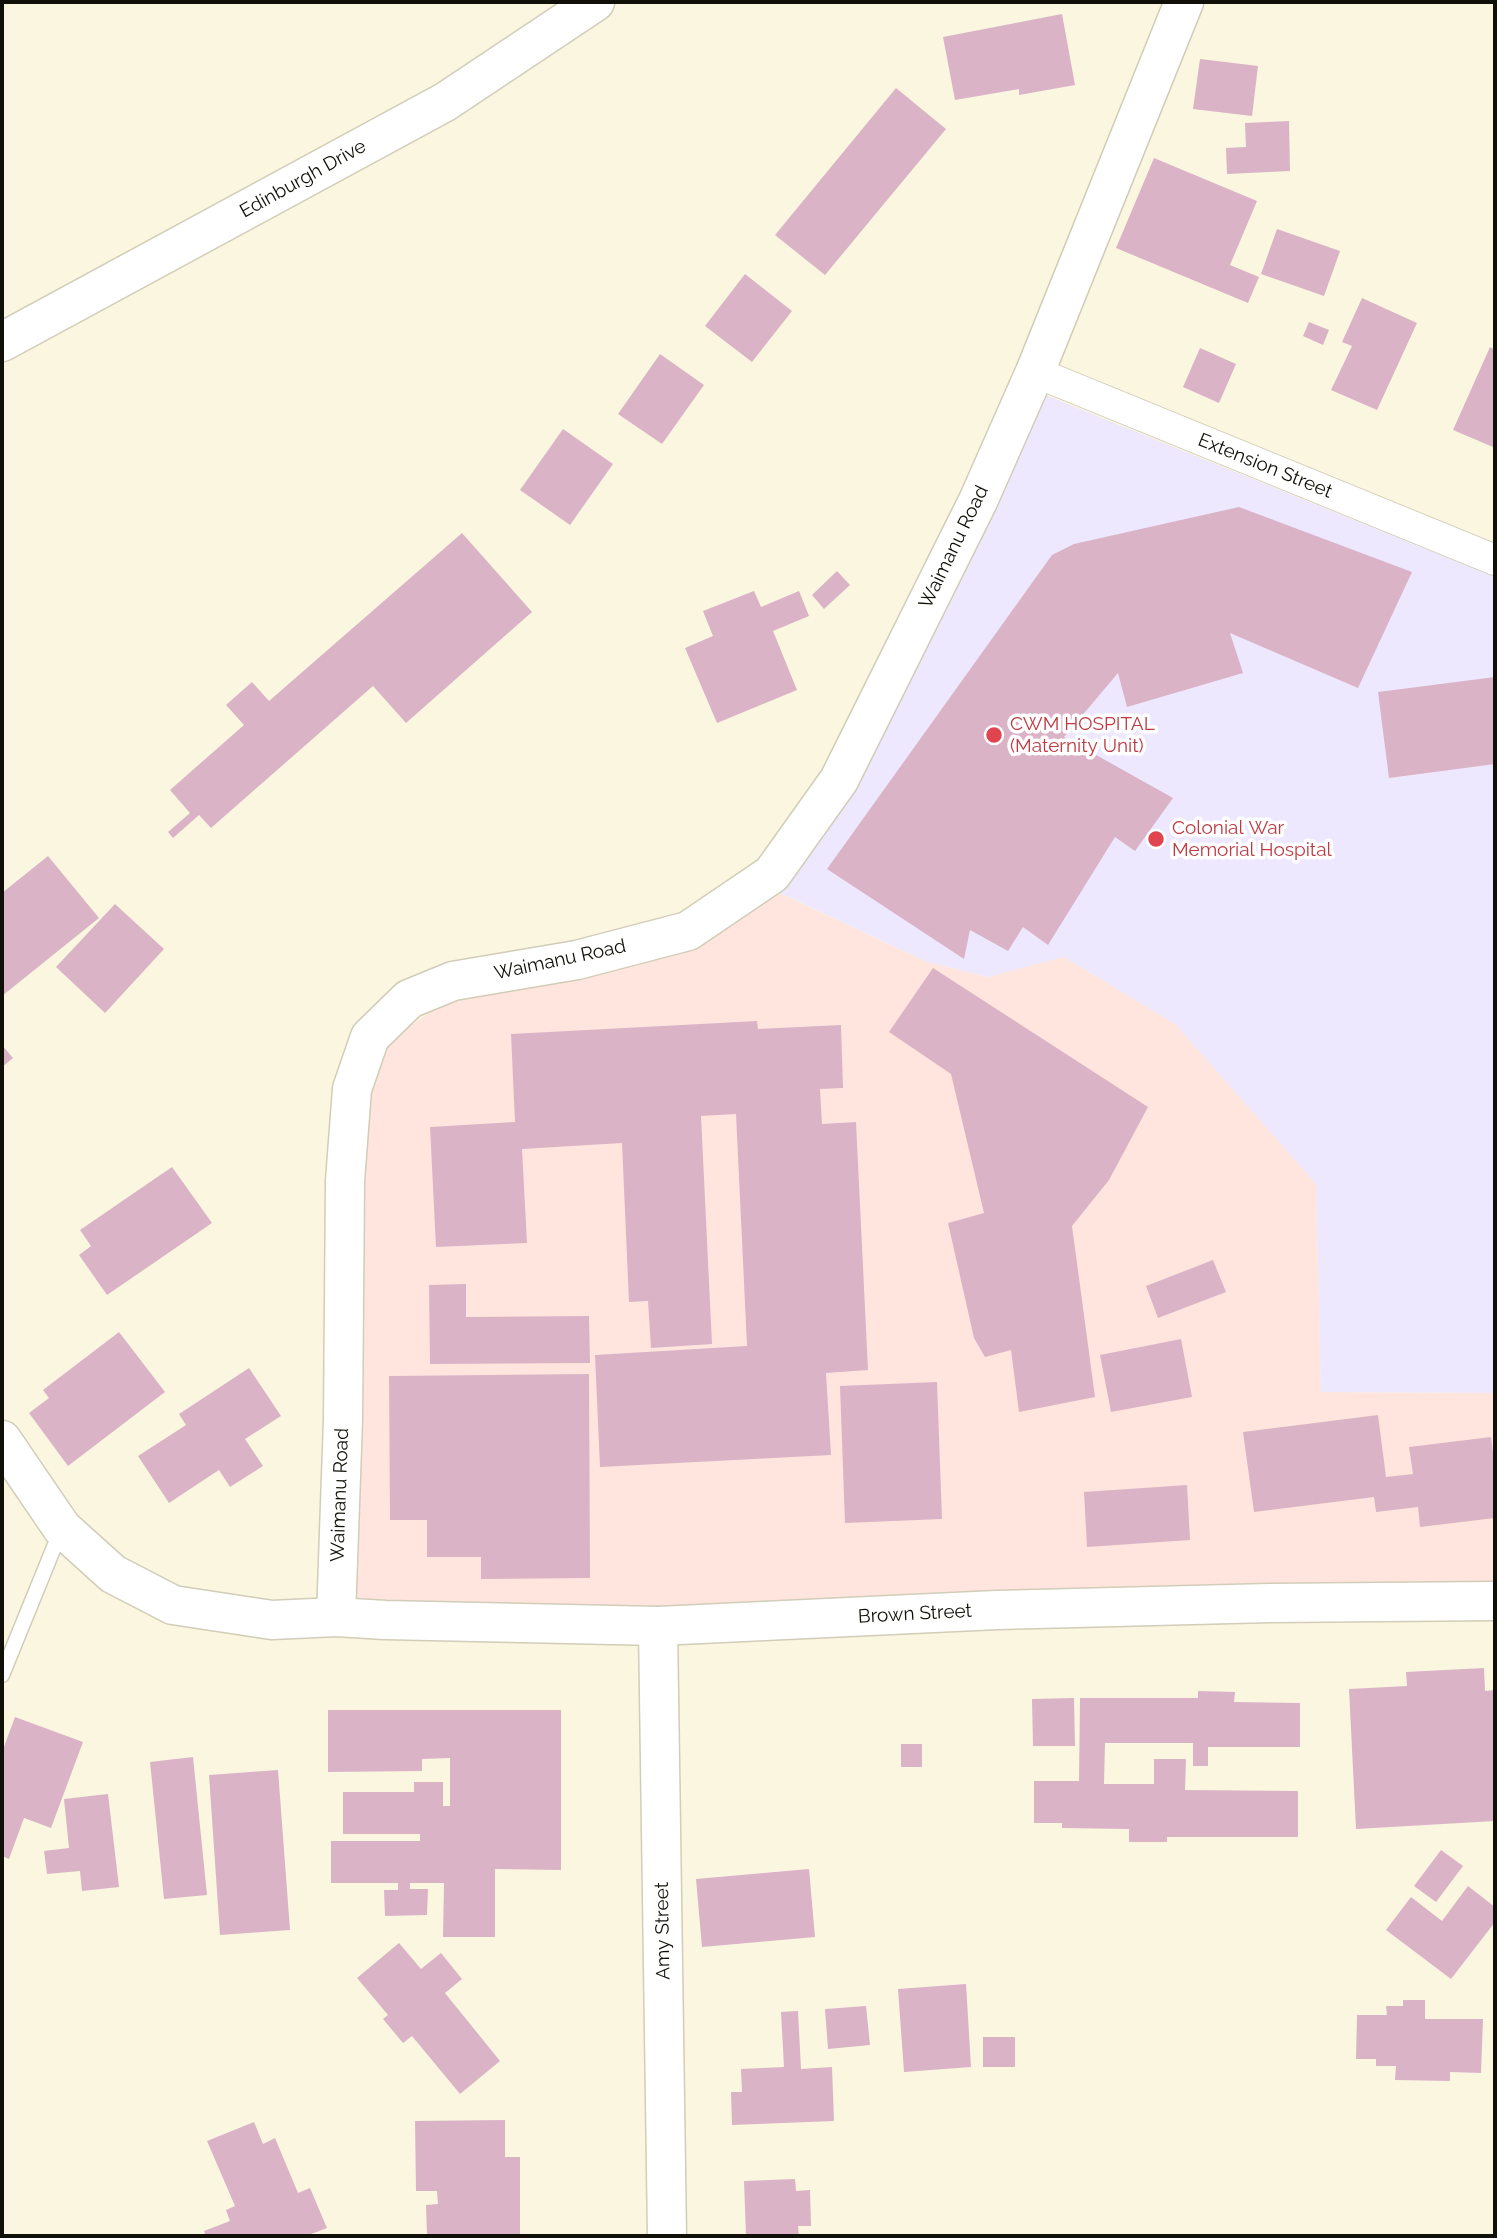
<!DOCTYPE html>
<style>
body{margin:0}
#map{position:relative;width:1497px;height:2238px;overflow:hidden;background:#faf6e0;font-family:Raleway,sans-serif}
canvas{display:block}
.frame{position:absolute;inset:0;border:4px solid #111008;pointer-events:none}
</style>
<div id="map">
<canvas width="1497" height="2238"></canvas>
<div class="frame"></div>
</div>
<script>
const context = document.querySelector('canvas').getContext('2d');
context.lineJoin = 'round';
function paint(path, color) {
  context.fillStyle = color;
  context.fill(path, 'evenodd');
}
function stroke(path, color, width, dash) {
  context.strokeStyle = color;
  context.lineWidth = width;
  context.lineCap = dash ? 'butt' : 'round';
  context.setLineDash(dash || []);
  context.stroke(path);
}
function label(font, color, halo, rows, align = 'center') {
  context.font = font + ' Raleway,sans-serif';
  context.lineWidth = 7;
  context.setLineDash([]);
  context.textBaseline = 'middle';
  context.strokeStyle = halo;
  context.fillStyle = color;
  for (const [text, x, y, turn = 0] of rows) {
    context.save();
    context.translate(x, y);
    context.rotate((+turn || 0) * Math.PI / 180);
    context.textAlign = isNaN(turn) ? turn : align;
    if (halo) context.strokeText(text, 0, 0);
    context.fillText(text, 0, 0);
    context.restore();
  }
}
const education = new Path2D(`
 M777 892 927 962 987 977 1064 957 1175 1024 1316 1184 1321 1392 1495 1393V1585L384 1614 334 1593 366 1093 382 1046 449 999 703 945Z`);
const medical = new Path2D(`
 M1028 388 1495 577V1393L1321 1392 1316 1184 1175 1024 1064 957 988 977 927 962 778 892Z`);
const building = new Path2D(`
 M1062 14 1075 85 1019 95V89L955 100 943 37Z
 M1200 59 1258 66 1252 116 1193 109Z
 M896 88 946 129 825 275 775 235Z
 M1289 121 1290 171 1227 174 1226 148 1246 147 1245 123Z
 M1154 158 1257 201 1230 265 1259 277 1248 303 1116 248Z
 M1277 229 1340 251 1324 296 1261 274Z
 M745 274 792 311 752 362 705 326Z
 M1362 298 1417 323 1377 410 1331 390 1352 346 1342 342Z
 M1309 322 1329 330 1323 345 1303 336Z
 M1490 347 1495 350V441L1493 447 1453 430Z
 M1200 348 1236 364 1219 403 1183 387Z
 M660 354 704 385 662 444 618 414Z
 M563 429 613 464 570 525 520 490Z
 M1239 507 1412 572 1358 688 1230 633 1243 673 1127 707 1118 673 1064 737 1173 798 1135 851 1115 837 1048 945 1023 927 1008 951 970 930 964 959 827 869 1052 555 1074 544Z
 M462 533 532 612 406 723 373 686 211 828 199 815 173 838 168 832 190 813 170 790 244 725 226 705 252 682 269 701Z
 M837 571 850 585 824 609 812 595Z
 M754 591 761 607 799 591 809 616 773 631 797 690 717 723 685 648 713 636 703 611Z
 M1495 677V764L1389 778 1378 692Z
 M48 856 99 918 2 996V893Z
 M115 904 164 949 105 1013 56 967Z
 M933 968 1148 1107 1109 1180 1072 1226 1095 1397 1019 1412 1011 1350 985 1357 974 1338 948 1223 984 1213 951 1074 889 1032Z
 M757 1021 758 1029 841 1025 843 1088 820 1089 822 1124 856 1122 868 1370 826 1373 831 1455 600 1467 595 1355 747 1346 736 1114 701 1116 712 1344 651 1348 648 1301 629 1302 622 1143 522 1149 527 1243 436 1247 430 1127 515 1122 511 1034Z
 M2 1045 13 1058 2 1067Z
 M172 1167 212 1223 107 1295 79 1255 91 1246 80 1230Z
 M1213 1260 1226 1292 1158 1318 1146 1286Z
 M466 1284V1317L589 1316 590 1363 430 1364 429 1285Z
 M119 1332 165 1392 68 1466 29 1413 49 1398 43 1390Z
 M1181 1339 1192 1397 1111 1412 1100 1355Z
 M249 1368 281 1416 245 1439 263 1466 230 1487 219 1470 169 1503 138 1456 186 1425 179 1414Z
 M589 1374 590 1578 481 1579V1557H427V1520H390L389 1376Z
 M937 1382 942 1519 845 1523 840 1386Z
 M1378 1415 1386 1477 1413 1474 1409 1447 1491 1437 1493 1453H1495V1518L1420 1527 1418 1507 1376 1512 1374 1497 1254 1512 1243 1432Z
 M1187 1485 1190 1540 1087 1547 1084 1492Z
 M1484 1668 1485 1691 1495 1690V1821L1356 1829 1349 1689 1407 1686 1406 1672Z
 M1198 1691 1235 1692 1234 1702 1300 1703V1747H1208V1766H1193V1743H1105L1104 1784H1154V1759H1186L1185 1790 1298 1791V1837H1167V1842H1129V1829L1062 1828V1823H1034V1781H1079L1080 1698H1198Z
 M1074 1698 1075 1746H1033L1032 1699Z
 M328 1710H561V1870L495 1869V1937H443L444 1883H410V1889H428L427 1915 385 1916 384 1890H398V1883H331V1841H420V1834H343V1792H414V1782H443V1806H450V1758L422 1759V1771L328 1772Z
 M15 1717 83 1742 51 1828 24 1818 9 1859 2 1856V1752Z
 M901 1744H922V1767H901Z
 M193 1757 207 1895 164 1899 150 1762Z
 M278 1770 290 1930 220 1935 209 1775Z
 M108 1794 119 1887 82 1891 80 1871 47 1874 44 1851 69 1848 64 1799Z
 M1441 1850 1463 1866 1436 1902 1414 1886Z
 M809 1869 815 1937 702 1947 696 1879Z
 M1468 1886 1495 1907V1922L1451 1979 1386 1930 1411 1897 1442 1921Z
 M399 1943 421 1969 441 1953 462 1979 445 1993 500 2061 460 2094 412 2036 403 2043 383 2019 388 2015 357 1978Z
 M966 1984 971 2067 904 2072 898 1989Z
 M1403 2000H1425V2019H1483L1481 2073 1450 2072V2081L1395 2080 1396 2066H1376V2059H1356L1357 2015H1387L1386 2006H1403Z
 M866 2006 870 2045 828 2049 825 2009Z
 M798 2011 801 2069 832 2067 834 2121 732 2125 731 2092H742L741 2069 784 2067 781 2012Z
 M983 2037H1015V2067H983Z
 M505 2120V2157H520V2236H427L426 2205 438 2204 437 2191H416L415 2121Z
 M254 2122 263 2144 275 2138 298 2193 310 2188 327 2228 306 2236H206L204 2231 230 2221 226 2210 235 2206 207 2141Z
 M795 2179 796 2191 810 2190 811 2226H798L799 2236H746L744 2181Z`);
const service = new Path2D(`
 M2 1675 61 1530`);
const minor = new Path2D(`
 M1035 372 1495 560`);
const secondary = new Path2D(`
 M658 1626 667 2236`);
const primary = new Path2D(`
 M2 1440 62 1528 113 1574 173 1605 272 1620 336 1617 385 1620 658 1626 997 1610 1270 1603 1495 1601
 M336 1617 343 1420 345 1181 352 1089 370 1037 409 999 453 981 577 960 688 931 772 874 839 780 978 501 1035 372 1184 2`);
const trunk = new Path2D(`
 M2 342 445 102 595 2`);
const markers = [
 [994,735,9,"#e0444e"],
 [1156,839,9,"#e0444e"]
];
const streetNames = [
 ["Edinburgh Drive",303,179,-29],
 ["Extension Street",1265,466,22],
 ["Waimanu Road",954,547,-64],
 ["Waimanu Road",560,960,-12],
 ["Waimanu Road",340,1495,-88],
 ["Brown Street",915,1614,-3],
 ["Amy Street",663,1931,-91]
];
const healthNames = [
 ["CWM HOSPITAL",1010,724],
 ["(Maternity Unit)",1010,746],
 ["Colonial War",1172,828],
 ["Memorial Hospital",1172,850]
];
paint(education, '#ffe5dd');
paint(medical, '#ede8fe');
paint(building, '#dbb3c7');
stroke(service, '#d1cdb8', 17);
stroke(minor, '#d1cdb8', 32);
stroke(secondary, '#d1cdb8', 41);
stroke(primary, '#d1cdb8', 41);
stroke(trunk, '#d1cdb8', 41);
stroke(service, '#fff', 14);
stroke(minor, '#fff', 30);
stroke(secondary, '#fff', 38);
stroke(primary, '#fff', 38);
stroke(trunk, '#fff', 38);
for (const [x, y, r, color] of markers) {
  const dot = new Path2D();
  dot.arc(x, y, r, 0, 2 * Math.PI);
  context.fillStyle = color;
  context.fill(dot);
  stroke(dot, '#fff', 2.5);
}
label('19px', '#111008', '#fff', streetNames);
label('19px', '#be3a42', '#fff', healthNames, 'left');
</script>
